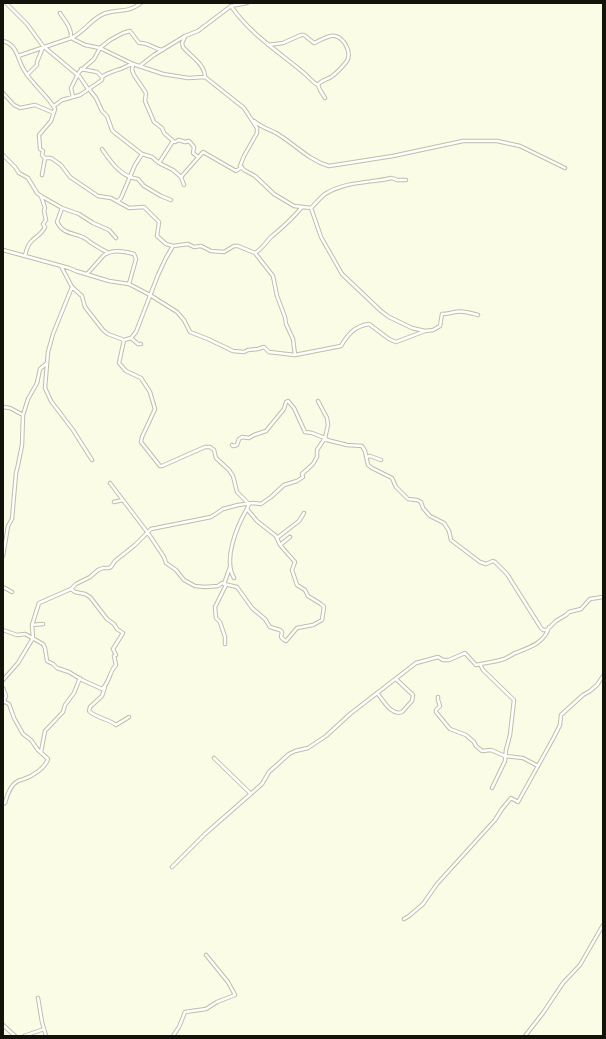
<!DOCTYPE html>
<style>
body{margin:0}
#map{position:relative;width:606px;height:1039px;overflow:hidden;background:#fafce5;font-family:"PT Sans Narrow",sans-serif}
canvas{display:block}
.frame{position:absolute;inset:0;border:4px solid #13130c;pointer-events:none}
</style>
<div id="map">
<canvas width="606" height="1039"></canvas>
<div class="frame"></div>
</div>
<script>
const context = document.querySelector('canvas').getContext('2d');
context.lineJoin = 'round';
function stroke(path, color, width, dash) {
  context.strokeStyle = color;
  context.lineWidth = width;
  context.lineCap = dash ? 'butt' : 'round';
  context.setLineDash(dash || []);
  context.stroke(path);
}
const minor = new Path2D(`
 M6 3 27 24 43 46 80 77 88 89
 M231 6C250 34 279 52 304 73 309 77 312 82 318 85
 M60 13C65 21 72 28 71 38 84 33 92 17 106 13 120 9 128 13 141 3
 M185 37 182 43 183 47C190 56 205 64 205 77
 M3 41C18 45 17 59 24 70 31 83 49 97 55 109L51 121 39 135 40 149 43 151 42 155 45 158 42 175
 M268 45 283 43 301 35H304L314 43C319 41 330 34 335 36 344 38 352 52 347 61 343 66 337 73 331 77 326 80 321 80 318 85L320 90 325 98
 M18 56 71 38 85 45 100 48 133 64 163 74 188 78 205 77 244 108 257 128V133L244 156 240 166 244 170 255 176 274 194 294 206 311 208C316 203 320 198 325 194 346 181 370 183 392 178L397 180H406
 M141 65 154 55 185 36 198 31 231 6 247 3
 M81 69 97 72 102 77C107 73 112 72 117 70 123 69 127 65 133 64L132 70 134 75 146 93 145 101 154 122 162 128 164 133 173 141
 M27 75 37 65V62L43 47
 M89 89 96 98 102 111 107 116 112 130 115 133 142 154 152 157 159 163 173 170 181 177 184 185
 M3 93 14 105 20 108 35 105 54 113
 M73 97 71 88 79 72 94 59 100 48 110 40 123 33 130 31 139 43C149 42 153 49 163 50
 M54 106 62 100 80 95 102 80V77
 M254 121C261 127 268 129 276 133 295 144 308 160 329 166L393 156 463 141H497L520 146 565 168
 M102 149C111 162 121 177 138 179L144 186 161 196 171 200
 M3 155 15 167 19 173 28 178 37 193 41 196 45 208 44 211 46 220 43 224 45 227C39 240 29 235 25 256
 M45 158H51L61 165 70 177 98 196 111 198 129 208 144 207 159 222 157 236 166 244 173 246 188 244 194 247 201 246 211 251 224 252 234 246H238L255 253C262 249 266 242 271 237 282 228 293 218 302 207
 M159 163 173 141 175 142 179 140 185 142 189 141 194 147 193 153 198 157
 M181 177 203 152 236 171 242 167
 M41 196 62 208 79 214 93 223 109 230 116 238
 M116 201H118L121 198 135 165 142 154
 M62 208 57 222C64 236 76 232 86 239 92 244 99 248 107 252
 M311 208 321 237 342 274 381 311 389 317 412 328 425 331 433 330 440 326 442 314C447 314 450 313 455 312 462 310 471 313 478 315
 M3 250 69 268 76 271 109 281 129 284 150 295 177 312 184 320 190 332 208 339 233 351 244 352 248 350 258 349 264 347 269 352 295 355 341 346C348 334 355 326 369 324L389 339 396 342 425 331
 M255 253 273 276 277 296 285 317 286 324 293 339 295 355
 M61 266 72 287 82 296 85 307 103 330 108 334 124 340 119 363 126 371 141 378 150 392 155 409 142 437 141 442 160 466H162L205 447H210L214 450 216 458 229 470 233 476 237 492 249 504 247 509 257 521 276 536 280 545 295 562 292 570 297 585 305 590 308 596 321 604 324 607 322 620 313 625 297 628 286 641 284 640 281 637 282 632 280 630 270 627 265 619 252 608 237 587 224 584 230 567
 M87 274 104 255C113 249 124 251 134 254L136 259 129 284
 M72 287 53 334 48 352 45 388 51 401 73 430 92 460
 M131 338 138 344H141
 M124 340 131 338 136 332 158 275 166 258 173 246
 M318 401 327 418 328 425 325 438 327 440 347 445 362 446 365 451 368 465 372 468 392 478 396 487 408 499 417 500 421 502 423 508 430 516 444 523 449 531 451 540 480 562 486 564 493 561 495 562 507 574 541 628 543 630H547L556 621 566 615 569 612 581 609 590 599 603 597
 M3 407 10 408 23 415
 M366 457 370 456 381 460
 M110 483 148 533 164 557 166 563 176 570 184 580 195 586 205 587 218 586 222 583 224 584
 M114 502 123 500
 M277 538 299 521 304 513
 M280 545 290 537
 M3 556 8 526 12 519 16 473 18 465 22 445 23 415 28 399 37 383 40 369 47 363
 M234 578C223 559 237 526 247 509
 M3 587 12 592
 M32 625 39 603 71 589 76 584 90 577 98 570 103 568H109L111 567 115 561 135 545 151 529 211 517 223 509 238 505 253 503 261 504 271 497 284 485 297 481 303 477 302 474 313 464 317 457V450L325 438 312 433 305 432 294 408 288 401 286 402 284 409 266 431 254 435 249 438 242 437 239 439 237 445 233 446 232 445
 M3 630 17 635 25 634 43 644 45 648 47 661 53 664 57 668 69 672 82 680 102 689C110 682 109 672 116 665L114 656 116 655 113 649 123 633 117 629 114 624 107 619 90 597 85 594 75 592 71 589
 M225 644V637L220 622 216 618 215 607 226 585
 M480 664 483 670 514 700 510 735 506 750 505 761 492 788
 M3 680 18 663 33 638 32 625 43 624
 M105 687 102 696 90 707 89 711C96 718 109 719 116 725L129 717
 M3 688 6 696 3 703
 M377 693C384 701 391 716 402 712L412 701 413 695 396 679
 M438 697V700L440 706 436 710V712L450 729 466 735 474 742 476 746 482 751 491 750 505 756 523 758 538 766
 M41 752 45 731 63 712 65 705 74 693 80 678
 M214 758 251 794
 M3 804 5 803C7 796 10 785 18 781 20 780 22 780 24 779 33 776 45 768 48 759L38 750 31 740 23 734 14 718 9 704 5 702
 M172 867 205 834 262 784 269 772 289 754 295 751 308 748 326 736 350 714 416 663 438 657 443 660H449L465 653 476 665C485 663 495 662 504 659 509 657 514 653 518 652 531 647 545 642 549 627
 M404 919 409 916 423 904 437 884 495 820 502 809 511 798 518 802 554 737 560 725 561 715 583 695 590 691 597 685 603 676
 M38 998 42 1022 46 1036
 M3 1025 15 1036
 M24 1036 44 1029
 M173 1036 179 1027 185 1012 206 1009 217 1002 235 995 228 982 206 955
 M525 1036 543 1013 563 983 580 965 603 925`);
stroke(minor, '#bdbfa9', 4.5);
stroke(minor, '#fff', 2.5);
</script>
